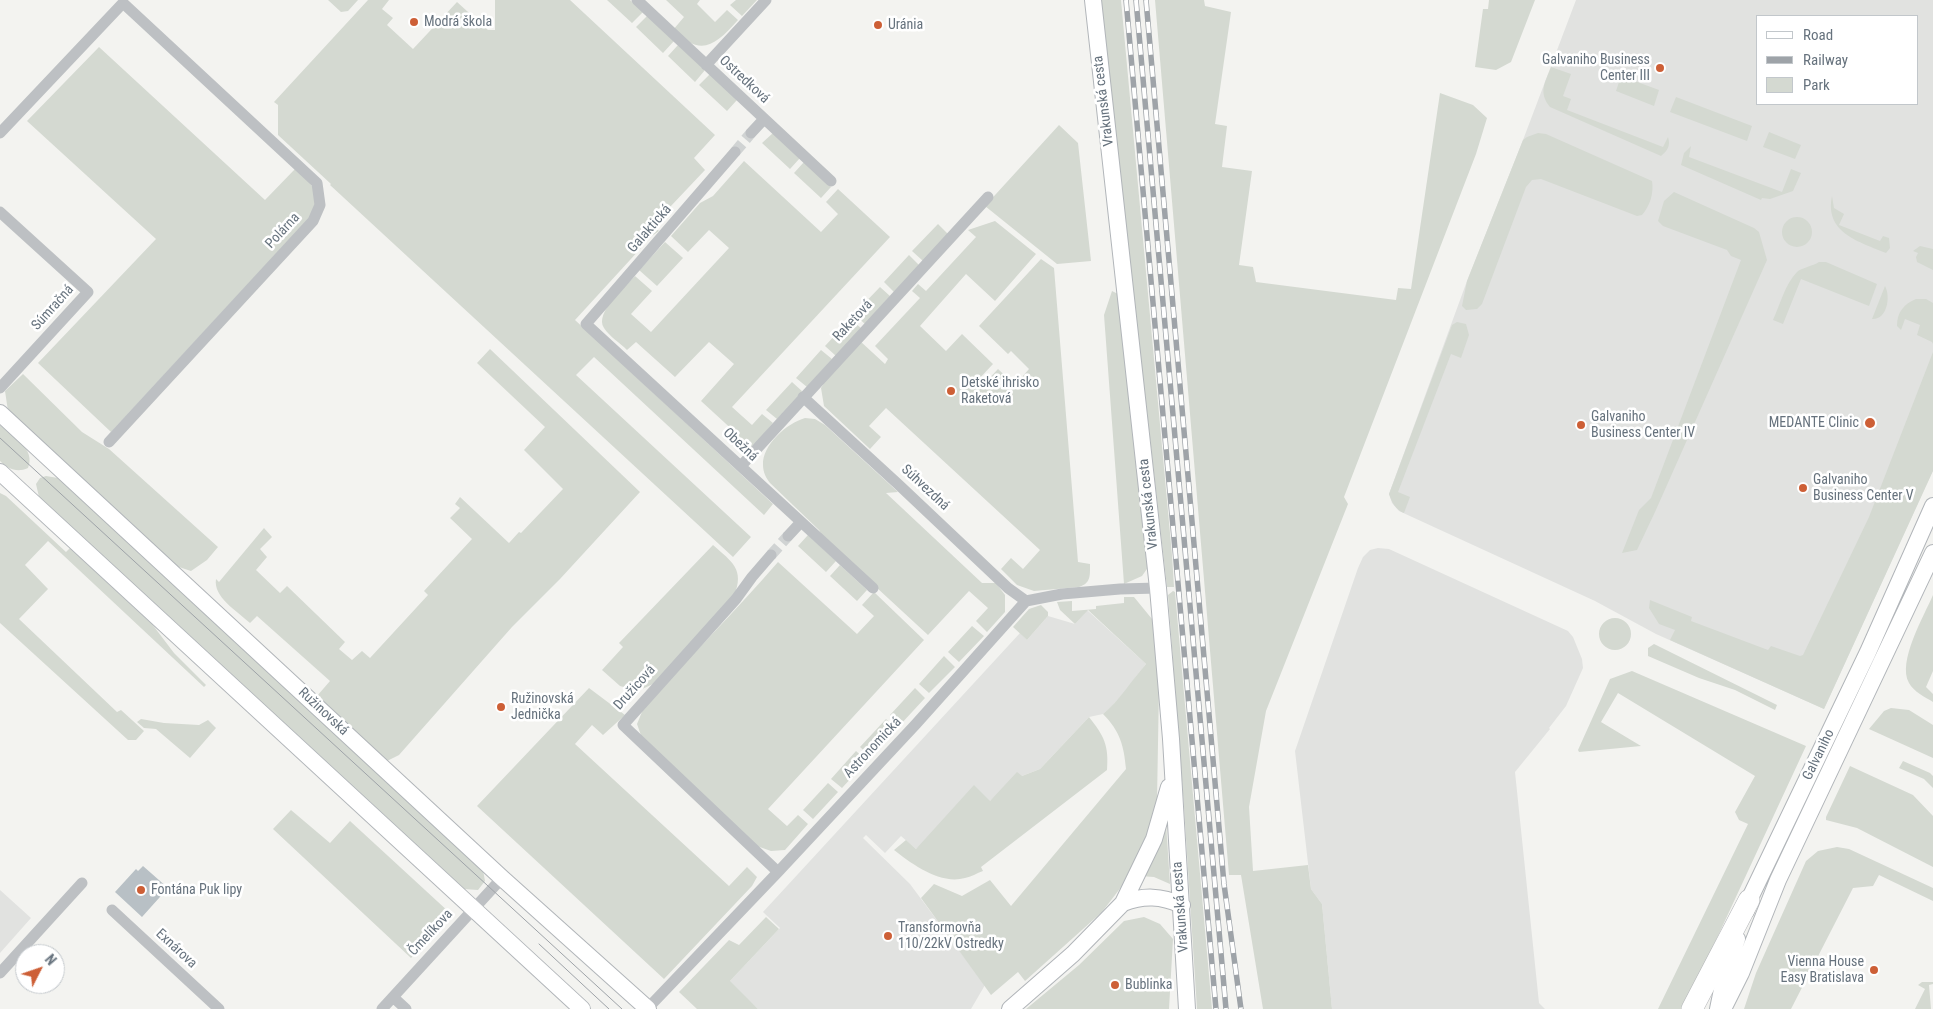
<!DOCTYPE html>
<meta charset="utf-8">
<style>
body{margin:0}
#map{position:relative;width:1933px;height:1009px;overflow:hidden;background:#f3f3f0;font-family:"Roboto Condensed",sans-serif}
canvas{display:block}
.legend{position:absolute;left:1756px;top:15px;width:162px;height:90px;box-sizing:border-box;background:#fff;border:1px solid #c2c7cb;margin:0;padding:6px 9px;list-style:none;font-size:15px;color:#66727d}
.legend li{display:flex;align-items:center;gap:10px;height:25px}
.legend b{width:25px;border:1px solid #c2c7cb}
.north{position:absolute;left:15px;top:944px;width:50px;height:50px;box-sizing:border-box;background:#fff;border:1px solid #c2c7cb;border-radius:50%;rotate:49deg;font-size:14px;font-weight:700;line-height:20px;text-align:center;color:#66727d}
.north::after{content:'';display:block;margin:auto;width:18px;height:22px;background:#cd5f36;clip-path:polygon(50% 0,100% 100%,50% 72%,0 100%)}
</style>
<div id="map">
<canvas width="1933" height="1009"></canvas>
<ul class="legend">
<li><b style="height:6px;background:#fff"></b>Road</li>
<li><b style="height:6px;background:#9ea3a8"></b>Railway</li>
<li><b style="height:14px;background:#d4d9d1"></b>Park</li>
</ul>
<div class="north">N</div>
</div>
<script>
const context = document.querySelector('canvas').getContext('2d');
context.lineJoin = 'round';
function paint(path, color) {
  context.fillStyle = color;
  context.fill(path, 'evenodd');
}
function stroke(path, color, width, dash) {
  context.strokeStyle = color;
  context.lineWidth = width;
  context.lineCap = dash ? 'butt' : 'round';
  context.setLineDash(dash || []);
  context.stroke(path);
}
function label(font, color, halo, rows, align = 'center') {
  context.font = font + ' "Roboto Condensed",sans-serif';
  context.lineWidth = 5;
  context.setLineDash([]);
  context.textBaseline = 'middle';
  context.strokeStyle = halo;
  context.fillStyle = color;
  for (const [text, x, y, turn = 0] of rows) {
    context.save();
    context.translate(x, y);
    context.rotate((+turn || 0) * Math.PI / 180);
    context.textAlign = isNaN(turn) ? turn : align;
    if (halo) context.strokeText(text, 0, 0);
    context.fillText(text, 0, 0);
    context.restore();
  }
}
const built = new Path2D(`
 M1576 0H1933V470L1824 709 1656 634 1595 601 1399 511 1392 503 1389 494 1467 281 1523 140ZM1757 16H1917V104H1757Z
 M1378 548 1389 549 1568 631 1573 637 1582 659 1583 668 1566 706 1549 728 1550 729 1515 772 1539 1003 1545 1009H1332L1322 904 1311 889 1295 751 1358 568 1363 557 1370 550Z
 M1087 610 1146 664 1137 675 1128 689 1109 709 1103 714 1089 717 1040 769 1022 776 990 801 916 849 901 836 885 853 866 835 863 838 910 884 985 985 971 1009H758L729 982 780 928 763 912 1020 633 1027 640 1048 616 1075 624Z
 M0 890 31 918 0 953Z`);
const green = new Path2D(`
 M328 0H358L348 11 341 12Z
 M368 0H389L382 9 393 18 387 25 413 49 457 2 488 30H495V0H570L715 135 694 158 705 170 653 225 659 231 652 236 575 320 773 504 764 515 594 357 576 375 751 537 733 557 330 185 331 184 278 135V105L274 102Z
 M607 0H630L643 12 632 23Z
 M666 0H700L697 4 715 22 727 10 738 20C715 46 701 57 673 30L684 17Z
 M736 0H757L742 16 730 5Z
 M1100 0H1121L1172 555 1174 587H1167Z
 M1155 0H1204L1205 6 1231 12 1215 124 1227 126 1222 167 1252 171 1239 265 1253 267 1256 282 1396 300 1398 288 1411 289 1440 93 1473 105 1487 118 1476 154 1344 497 1348 504 1266 711 1249 807 1253 871 1308 865 1311 889 1322 904 1332 1009H1263L1241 875H1229Z
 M1489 0H1535L1511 62 1496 70 1475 67 1483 9H1488Z
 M647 16 674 41 663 53 636 27Z
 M678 45 705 70 695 82 668 56Z
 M99 47 265 200 295 169C312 184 322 191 312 215L111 432 38 363 156 239 27 121Z
 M1551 67 1571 74 1563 96 1571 99 1567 110 1663 147 1668 137C1671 146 1667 151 1661 156L1550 107C1538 92 1545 83 1551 67Z
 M710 74 737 100 727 111 699 85Z
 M1621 76 1659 90 1654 106 1616 91Z
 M1676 97 1752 126 1747 141 1670 112Z
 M1059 125 1078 143 1091 261 1057 264 985 206Z
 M1769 132 1801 145 1795 159 1763 147Z
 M773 133 800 158 790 169 762 143Z
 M1538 133 1546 134 1652 181C1654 193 1650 206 1642 215L1637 216 1541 179 1532 180 1526 187 1482 304 1477 309 1466 310 1462 306 1467 281 1523 140 1527 137Z
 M1691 146 1689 157 1782 192 1791 169 1801 173 1793 191 1770 199 1762 198 1761 200 1681 165 1684 153Z
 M744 161 821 232 838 214 826 202 838 189 890 237 732 407 752 425 762 414 773 423 758 441 749 448 739 439 737 434 701 401 734 364 709 342 675 377 636 342 627 350C620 343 609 336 604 328 594 313 626 286 635 276L652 291 631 314 651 332 729 248 709 230 688 252 671 236 700 203 713 196Z
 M804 162 831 187 821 198 794 173Z
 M1674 192 1754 228 1759 232 1767 260 1655 512 1637 550 1622 553 1639 510 1651 498 1741 260 1731 256 1727 250 1663 226 1658 221 1664 201Z
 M1832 196 1834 208 1844 214 1839 225 1880 241 1883 236 1889 238 1890 248 1886 253C1860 242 1824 233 1832 196Z
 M1782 232a15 15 0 1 1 30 0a15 15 0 1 1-30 0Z
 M995 221 1036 254 995 301 966 274 920 326 946 351 962 334 993 364 978 380 983 385 998 369 1015 385 1029 369 1011 351 1008 354 979 326 1041 259 1054 268 1078 562 1090 564C1090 576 1091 583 1079 587L1034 591 1017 585 1001 569 1011 558 1023 569 1040 550 886 408 869 426 881 437 870 449 824 406 821 388 829 375 860 341 885 364 888 359 875 346 920 298 912 291 918 284 926 291 976 237 968 230Z
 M938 224 948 234 923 261 912 251Z
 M665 242 683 258 657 286 639 270Z
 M1920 246 1933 249V270L1917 262 1916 257 1918 253 1913 251Z
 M909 255 919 265 894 292 884 282Z
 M1819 262H1826L1877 284 1869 306 1801 279 1783 324 1773 320C1780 305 1785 284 1797 272 1801 268 1813 266 1819 262Z
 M1885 286C1891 297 1887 320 1872 319Z
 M880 287 890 296 865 324 854 314Z
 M1112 291 1118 294 1149 566 1142 576 1124 584 1104 315Z
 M1916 299H1926L1933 303V344L1932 342 1917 335 1920 325 1905 319 1901 330 1897 326C1897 312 1904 304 1916 299Z
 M850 319 861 328 836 356 825 346Z
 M1457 322 1466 324 1469 335 1461 358 1451 354 1398 492 1410 497 1404 513C1396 510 1392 503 1389 494L1452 325Z
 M490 349 640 492 560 579 512 627 399 755 387 761 317 696 330 681 257 616 250 623C237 611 213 597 216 579L219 582 264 528 272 537 260 549 267 557 256 570 280 593 287 586 345 642 339 649 352 660 362 651 370 658 428 595 424 591 472 539 450 518 460 508 455 504 460 497 509 543 519 532 521 533 563 489 524 450 545 427 477 363Z
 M821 350 832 359 807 387 796 378Z
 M1933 352V471L1824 709 1670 640 1675 630 1659 624 1649 608 1650 600 1692 617 1691 621 1768 650 1771 646 1800 656 1803 655 1869 517Z
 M23 374 82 432 109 449 218 547 207 560 191 571 176 566 8 411 5 391Z
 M792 382 803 392 777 419 766 410Z
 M805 418 815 419 825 425 898 492 886 493 982 583H996L1005 595V612L987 632 976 621 988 608 969 591 928 635 824 539 819 530 770 483C766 478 763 472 763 465 762 445 787 423 805 418Z
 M0 425C13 436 36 449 28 468 17 473 8 469 0 461Z
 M46 476 58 478 483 870 485 881 478 890 464 889 39 497 36 484 40 478Z
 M0 493 6 496 66 552 70 548 152 624 174 653 206 685 204 687 48 541 25 565 48 589 19 619 117 712 121 710 144 731 136 740H128L0 623Z
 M808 535 836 561 826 572 798 546Z
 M713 545C732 562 745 569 734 596L653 684 638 691 620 686 602 670 623 647 619 643Z
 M778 562 857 634 874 616 862 605 874 592 924 640 768 809 787 826 798 815 808 824 785 850 771 851 754 845 643 741 637 724 644 707C688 658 735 612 778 562Z
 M840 565 867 590 857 601 830 576Z
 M1173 591 1175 592 1212 1009H1197L1184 807 1168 595Z
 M1933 595V671L1926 687 1933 694V702C1925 697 1914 692 1909 683 1897 662 1924 616 1933 595Z
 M1124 597H1134L1152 619 1155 638 1159 687 1157 800 1138 865 1102 912 1025 981 1018 972 991 995 921 898 934 884 962 896 990 880 1011 906 1126 769C1124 746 1120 731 1103 714 1120 700 1131 681 1146 664L1088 610 1075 624 1060 610 1057 602 1072 601V611L1096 609V606L1124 603Z
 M1041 605 1048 612V616L1027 640 1013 627 1029 609Z
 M1599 634a16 16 0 1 1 32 0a16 16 0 1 1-32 0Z
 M972 626 984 636 959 662 948 652Z
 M1654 644 1777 705 1775 710 1735 690 1699 678 1648 656V648Z
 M944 656 955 667 929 693 919 684Z
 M1632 671 1806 746 1684 1009H1658L1748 824 1739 820 1735 812 1755 776 1618 693 1601 722 1641 746 1579 752 1578 750 1610 679Z
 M589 688 625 715 603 735 592 725 575 744 729 886 747 867 757 877 752 886 664 979 477 806Z
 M915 688 925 698 900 725 890 715Z
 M1891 708 1909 710 1933 725V758L1869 729 1884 711Z
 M1089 717C1104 736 1109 745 1107 770L981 867 983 871C977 873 971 877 965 878 940 885 912 864 894 850L906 840 916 849 974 785 990 801 1017 772 1022 776 1040 769Z
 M141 719 164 723 199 725 208 720 216 728 190 758 156 729 144 728 137 722Z
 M886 719 897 729 871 757 860 747Z
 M856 751 867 761 842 788 831 779Z
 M1903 761 1930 773 1933 776V788L1924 779 1899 768Z
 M1850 766 1913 795 1933 816V867L1857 828 1826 820V817Z
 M828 783 838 792 813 819 803 810Z
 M291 810 330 843 350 821 450 913 411 958 273 829Z
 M1166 823 1170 884 1154 877 1140 876Z
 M1837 847 1849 849 1933 888V901L1879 875 1873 886 1853 888 1791 1009H1744L1756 973 1806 861 1818 851Z
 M766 917 779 929 730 981 758 1009H697L679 992 729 940 739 945Z
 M1144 917 1160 924 1173 939 1169 1009H1026L1079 965 1124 921Z
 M1922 982H1933V984L1929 985 1931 1009H1915L1925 989 1918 985Z`);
const water = new Path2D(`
 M143 866 168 888 142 917 115 892 136 869 138 871Z`);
const streetTunnel = new Path2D(`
 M735 152 751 133
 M771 555 788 536`);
const street = new Path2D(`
 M637 0 831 181
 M706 65 766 0
 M0 133 123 3 317 183 320 205 313 221 109 442
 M751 133 764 119
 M735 152 586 324 873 588
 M0 212 88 292 0 388
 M803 397 899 485 1008 588 1026 601
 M741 466 988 197
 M788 536 801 522
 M771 555 752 577 736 599 623 725 778 872
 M112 910 219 1009
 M0 973 82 883
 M393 997 406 1009
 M382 1009 502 878
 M647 1009 778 872 916 724 1026 601 1062 594 1120 589 1158 588`);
const secondary = new Path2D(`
 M1093 0 1158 588 1171 739 1187 1009
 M0 413 502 878 648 1009
 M0 472 582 1009
 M1123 903C1144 895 1161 896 1182 905
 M1746 911 1749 900 1868 652 1933 506
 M1724 1007 1741 973 1778 880 1933 553
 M1010 1009 1073 954 1123 903 1154 839 1169 787
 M1718 1009 1726 970 1737 939`);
const highway = new Path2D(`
 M1692 1009 1749 900`);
const tram = new Path2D(`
 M0 438 622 1009
 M539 944 609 1009`);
const rail = new Path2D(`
 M1126 0 1216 1009
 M1136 0 1226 1009
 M1146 0 1224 884 1241 1009`);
const markers = [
 [414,22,5,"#cd5f36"],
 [878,25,5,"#cd5f36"],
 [1660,68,5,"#cd5f36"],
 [951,391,5,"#cd5f36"],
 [1870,423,6,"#cd5f36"],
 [1581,425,5,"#cd5f36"],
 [1803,488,5,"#cd5f36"],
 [501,707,5,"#cd5f36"],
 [141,890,5,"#cd5f36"],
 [888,936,5,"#cd5f36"],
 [1874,970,5,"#cd5f36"],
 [1115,985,5,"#cd5f36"]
];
const poiNames = [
 ["Modrá škola",424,22],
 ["Uránia",888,25],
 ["Galvaniho Business",1650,60,"right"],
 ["Center III",1650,76,"right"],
 ["Detské ihrisko",961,383],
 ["Raketová",961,399],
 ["Galvaniho",1591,417],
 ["Business Center IV",1591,433],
 ["MEDANTE Clinic",1859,423,"right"],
 ["Galvaniho",1813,480],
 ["Business Center V",1813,496],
 ["Ružinovská",511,699],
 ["Jednička",511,715],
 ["Fontána Puk lipy",151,890],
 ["Transformovňa",898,928],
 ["110/22kV Ostredky",898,944],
 ["Vienna House",1864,962,"right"],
 ["Easy Bratislava",1864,978,"right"],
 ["Bublinka",1125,985]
];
const streetNames = [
 ["Ostredková",744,80,43],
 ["Vrakunská cesta",1104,101,-97],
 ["Galaktická",650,229,-49],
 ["Polárna",283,231,-47],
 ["Súmračná",53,308,-48],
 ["Raketová",853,321,-47],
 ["Obežná",740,445,43],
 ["Súhvezdná",925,488,43],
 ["Vrakunská cesta",1149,504,-96],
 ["Družicová",635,688,-48],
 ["Ružinovská",323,712,43],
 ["Astronomická",873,748,-47],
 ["Galvaniho",1819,755,-64],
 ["Vrakunská cesta",1181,907,-94],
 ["Čmelíkova",431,933,-47],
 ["Exnárova",176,949,43]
];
paint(built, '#e1e2e0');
paint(green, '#d4d9d1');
paint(water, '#b8c0c5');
stroke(streetTunnel, '#d0d3d3', 11, [11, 5.5]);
stroke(secondary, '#b1b5b9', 18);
stroke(highway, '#b2b4b7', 22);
stroke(street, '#bdc0c3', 11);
stroke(secondary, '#fff', 16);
stroke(highway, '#fff', 21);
stroke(tram, '#9ea3a8', 1);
stroke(rail, '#9ea3a8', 5.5);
stroke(rail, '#fff', 4, [11]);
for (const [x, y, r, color] of markers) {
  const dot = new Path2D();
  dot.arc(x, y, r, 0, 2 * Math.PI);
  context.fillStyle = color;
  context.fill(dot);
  stroke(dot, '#fff', 2);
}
label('14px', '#66727d', '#fff', poiNames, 'left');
label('14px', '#66727d', '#fff', streetNames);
</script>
